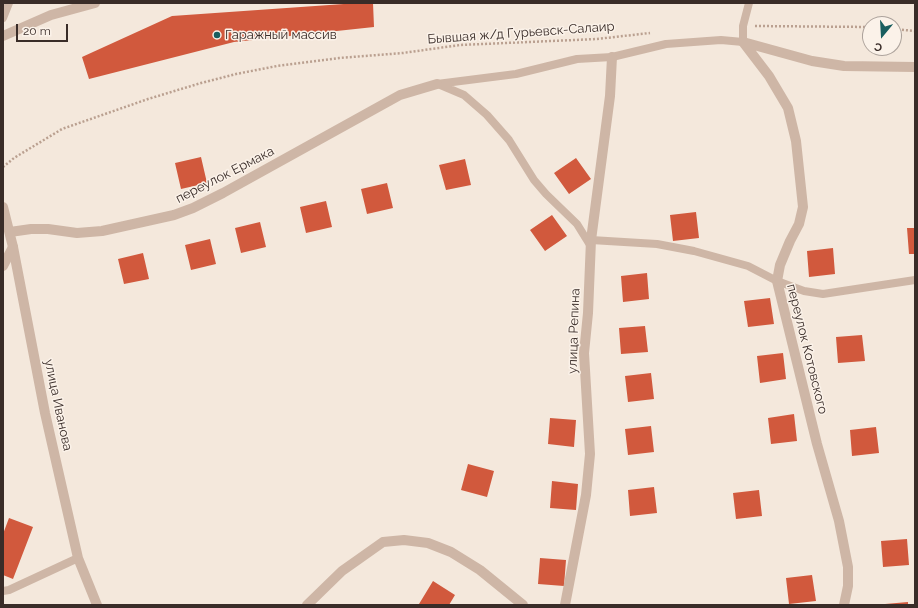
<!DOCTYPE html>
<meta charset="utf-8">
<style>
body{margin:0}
#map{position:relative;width:918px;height:608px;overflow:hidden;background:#f4e8dc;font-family:Raleway,sans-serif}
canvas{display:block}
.frame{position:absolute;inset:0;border:4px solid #392c28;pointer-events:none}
.north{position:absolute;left:862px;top:16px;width:40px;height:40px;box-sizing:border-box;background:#fbf2e9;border:1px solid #ada39c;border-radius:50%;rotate:198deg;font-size:11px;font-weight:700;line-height:16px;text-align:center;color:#392c28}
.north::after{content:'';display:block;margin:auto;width:14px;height:18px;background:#195e5f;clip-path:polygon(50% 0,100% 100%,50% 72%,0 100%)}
.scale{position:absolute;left:16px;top:24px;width:52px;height:18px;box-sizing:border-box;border:2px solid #392c28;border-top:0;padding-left:5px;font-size:12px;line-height:14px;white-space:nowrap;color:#392c28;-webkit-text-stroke:3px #fbf2e9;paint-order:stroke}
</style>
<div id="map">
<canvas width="918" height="608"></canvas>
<div class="frame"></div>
<div class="north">С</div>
<div class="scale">20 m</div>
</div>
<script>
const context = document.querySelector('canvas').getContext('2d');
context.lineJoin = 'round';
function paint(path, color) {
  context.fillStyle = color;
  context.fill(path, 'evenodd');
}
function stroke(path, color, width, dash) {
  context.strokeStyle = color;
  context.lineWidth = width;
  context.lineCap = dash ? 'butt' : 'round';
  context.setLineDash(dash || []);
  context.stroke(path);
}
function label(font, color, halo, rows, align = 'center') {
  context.font = font + ' Raleway,sans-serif';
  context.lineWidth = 3;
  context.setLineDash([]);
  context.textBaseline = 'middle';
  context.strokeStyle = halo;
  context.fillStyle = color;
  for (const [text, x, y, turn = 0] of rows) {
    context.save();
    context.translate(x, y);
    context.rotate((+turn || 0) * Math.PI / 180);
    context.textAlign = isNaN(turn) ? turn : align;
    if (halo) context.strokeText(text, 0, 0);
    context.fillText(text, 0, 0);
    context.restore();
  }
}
const building = new Path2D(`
 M358 3H373L374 27 234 42 89 79 82 57 172 16Z
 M201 157 207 183 181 189 175 163Z
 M576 158 591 179 569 194 554 173Z
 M465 159 471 185 446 190 439 165Z
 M387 183 393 208 367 214 361 189Z
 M326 201 332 227 306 233 300 207Z
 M696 212 699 238 673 241 670 215Z
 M552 215 567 236 545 251 530 230Z
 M260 222 266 247 241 253 235 228Z
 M907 228H915V254H909Z
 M210 239 216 264 191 270 185 245Z
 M833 248 835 274 809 277 807 251Z
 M143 253 149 279 124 284 118 259Z
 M647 273 649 299 623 302 621 276Z
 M770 298 774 324 748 327 744 301Z
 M645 326 648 352 621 354 619 328Z
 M862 335 865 361 838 363 836 337Z
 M783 353 786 379 760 383 757 356Z
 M651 373 654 399 628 402 625 376Z
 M794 414 797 441 771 444 768 418Z
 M550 418 576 420 574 447 548 444Z
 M651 426 654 452 628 455 625 429Z
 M876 427 879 453 852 456 850 430Z
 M468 464 494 471 487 497 461 490Z
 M552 481 578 484 576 510 550 508Z
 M654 487 657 513 630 516 628 490Z
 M759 490 762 516 736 519 733 493Z
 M9 518 33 527 13 579 3 575V534Z
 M907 539 909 565 883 567 881 541Z
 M540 558 566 560 564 586 538 584Z
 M812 575 816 601 789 604 786 578Z
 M433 581 455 595 449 605 419 604Z
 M908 602V605H885V604Z`);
const path = new Path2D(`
 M755 26 870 27
 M894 29 915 31
 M3 167 14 158 62 129 148 99 201 83 236 74 277 66 339 58 403 53 460 45 597 39 650 33`);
const service = new Path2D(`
 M3 18 9 3
 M437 84 516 74 577 59 612 57 666 44 721 40 743 42V26L749 3
 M438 84 464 95 487 115 509 140 534 180 546 194 577 224 590 245
 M591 240 657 244 694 251 748 266 777 281 804 291 823 294 915 280
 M3 591 9 590 78 558`);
const minor = new Path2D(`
 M743 42 769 76 788 108 796 141 803 207 799 224 790 241 780 265 777 281 817 444 839 521 848 567V586L844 605
 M743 42 812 61 844 66 915 67
 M10 232 31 229H48L77 233 102 231 174 215 193 208 223 193 400 95 437 84
 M3 266 13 247
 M307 605 342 571 383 542 404 540 428 543 451 552 480 570 523 605
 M565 605 586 495 590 454 584 353 588 313 591 240 610 96 612 57`);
const tertiary = new Path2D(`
 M3 36 51 15 95 3
 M3 207 13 247 45 413 78 558 97 605`);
const markers = [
 [217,35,4,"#195e5f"]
];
const streetNames = [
 ["Бывшая ж/д Гурьевск-Салаир",521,33,-4],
 ["переулок Ермака",225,175,-27],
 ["улица Репина",574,331,-88],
 ["переулок Котовского",807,349,76],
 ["улица Иванова",58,405,78]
];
const poiNames = [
 ["Гаражный массив",225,35]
];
paint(building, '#d1593d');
stroke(path, '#baa090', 2.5, [2, 2]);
stroke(service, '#ceb6a6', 8);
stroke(minor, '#ceb6a6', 10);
stroke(tertiary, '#ceb6a6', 10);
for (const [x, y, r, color] of markers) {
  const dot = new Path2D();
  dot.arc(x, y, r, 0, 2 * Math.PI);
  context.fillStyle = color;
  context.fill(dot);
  stroke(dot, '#fbf2e9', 1.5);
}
label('13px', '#392c28', '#fbf2e9', streetNames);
label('13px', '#392c28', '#fbf2e9', poiNames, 'left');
</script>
